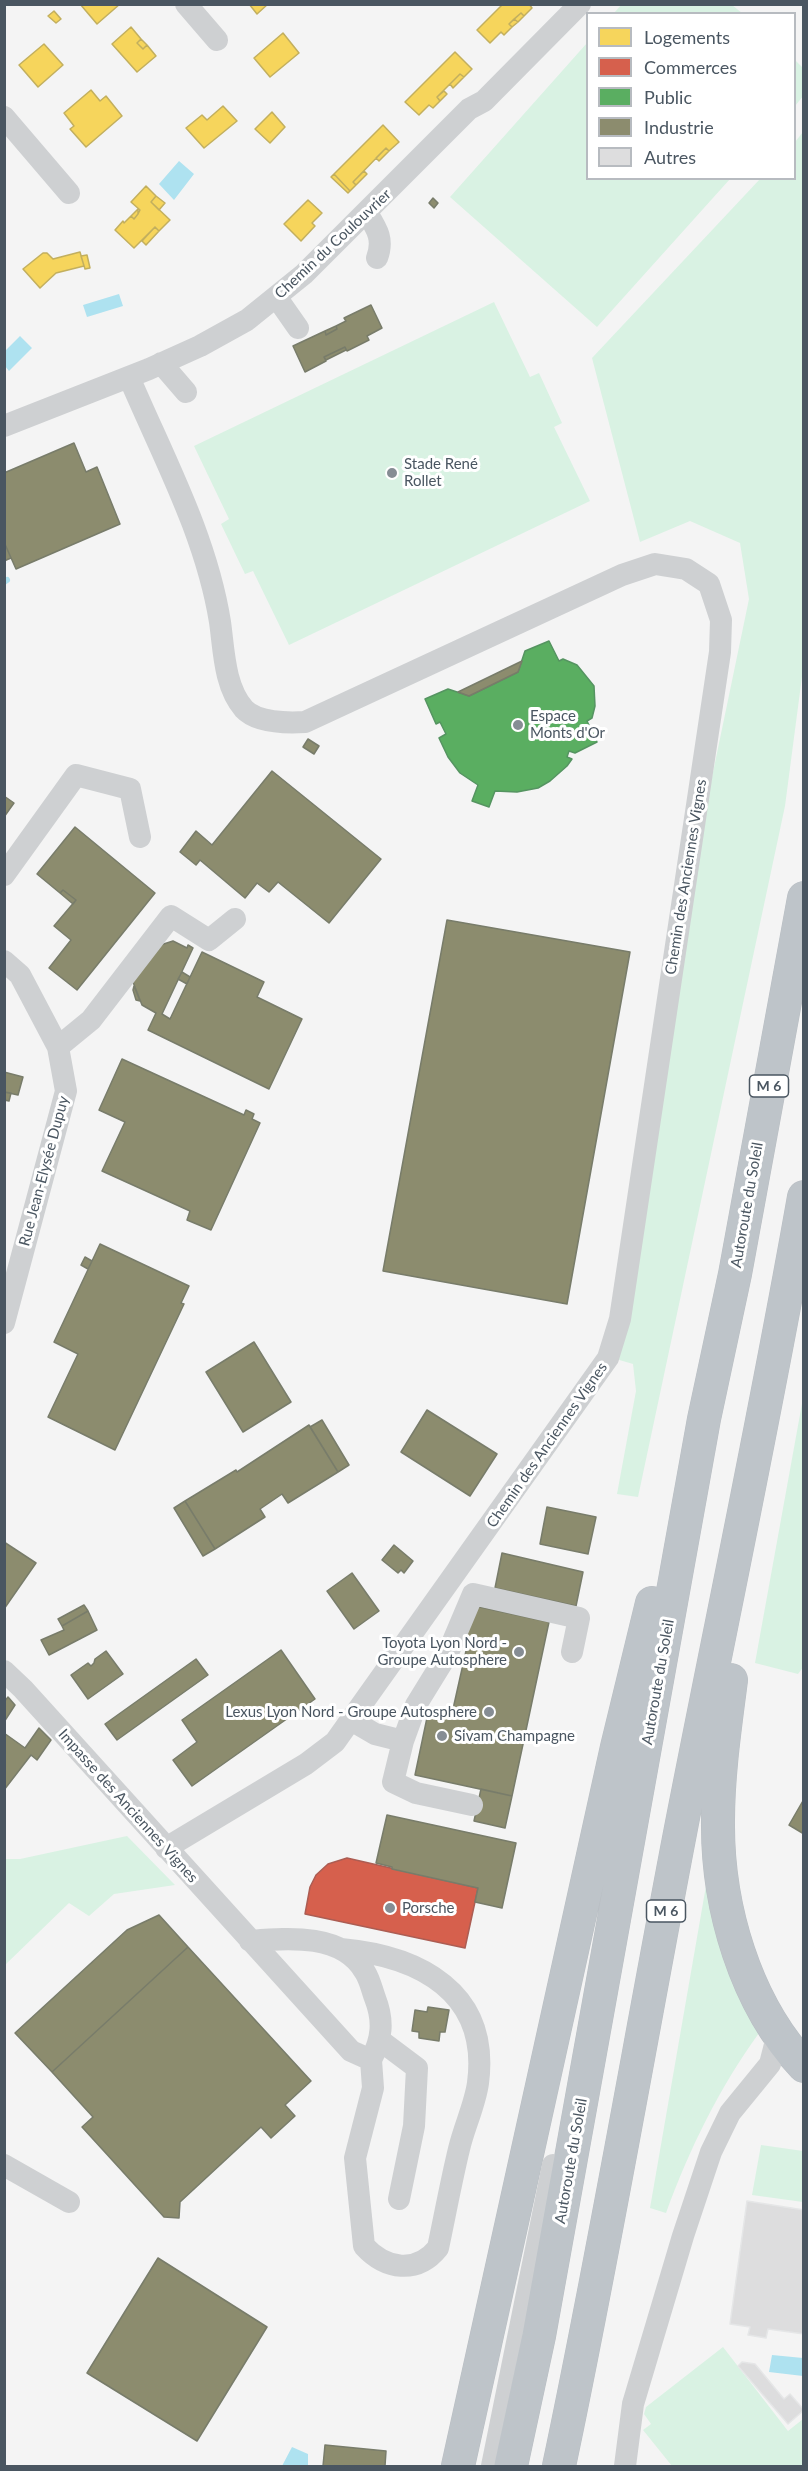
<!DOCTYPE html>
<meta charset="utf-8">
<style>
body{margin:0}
#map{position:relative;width:808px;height:2471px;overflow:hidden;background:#f4f4f4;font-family:Lato,sans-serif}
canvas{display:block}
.frame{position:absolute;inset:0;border:6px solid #4a5661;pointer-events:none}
.legend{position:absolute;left:586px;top:12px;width:210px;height:168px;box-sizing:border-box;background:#fff;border:2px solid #b7bbc0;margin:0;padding:8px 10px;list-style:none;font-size:18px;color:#4a5661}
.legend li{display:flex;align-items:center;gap:12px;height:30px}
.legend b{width:30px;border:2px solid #b7bbc0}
</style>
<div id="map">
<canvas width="808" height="2471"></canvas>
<div class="frame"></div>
<ul class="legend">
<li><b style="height:16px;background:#f6d55c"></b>Logements</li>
<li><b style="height:16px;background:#d6604d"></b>Commerces</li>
<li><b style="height:16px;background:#5aae61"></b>Public</li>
<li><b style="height:16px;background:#8c8c6e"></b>Industrie</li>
<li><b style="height:16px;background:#ddddde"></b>Autres</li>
</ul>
</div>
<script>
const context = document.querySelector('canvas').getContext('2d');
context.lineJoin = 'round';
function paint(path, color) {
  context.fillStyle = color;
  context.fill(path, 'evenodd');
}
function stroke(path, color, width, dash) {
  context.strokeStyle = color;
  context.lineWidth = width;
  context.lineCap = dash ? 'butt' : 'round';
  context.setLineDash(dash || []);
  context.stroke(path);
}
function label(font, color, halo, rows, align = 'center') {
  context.font = font + ' Lato,sans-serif';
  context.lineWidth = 6;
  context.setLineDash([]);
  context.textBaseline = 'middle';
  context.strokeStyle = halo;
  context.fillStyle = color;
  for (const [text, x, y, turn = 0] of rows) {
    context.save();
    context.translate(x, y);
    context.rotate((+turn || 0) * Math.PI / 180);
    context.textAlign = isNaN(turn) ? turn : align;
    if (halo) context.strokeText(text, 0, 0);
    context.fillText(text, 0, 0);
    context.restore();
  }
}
const green = new Path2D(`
 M622 4 732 5 742 13H614Z
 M587 43 588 178 730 179 597 327 450 197Z
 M795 60 803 68 804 95 795 106Z
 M803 132V669L785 806 638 1497 617 1494 636 1391 633 1364 616 1359 696 854 749 599 740 543 690 521 640 542 592 358 760 179 794 178 795 142Z
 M494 302 530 377 539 373 562 423 554 427 590 501 289 645 253 571 245 574 221 524 229 519 194 446Z
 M803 1398 804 1666 798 1674 755 1663Z
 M127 1836 175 1885 114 1894 89 1916 69 1903 5 1965V1859H20Z
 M707 1880 759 2033C719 2088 689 2150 666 2213L650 2208Z
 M761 2145 803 2151V2202L752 2195Z
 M723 2347 788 2431 803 2419V2466H672L643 2430 651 2424 644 2414 646 2407Z`);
const water = new Path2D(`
 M179 161 194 174 174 200 159 184Z
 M119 294 123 306 87 317 83 305Z
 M20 336 32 348 9 371 5 366V351Z
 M772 2355 803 2358V2376L769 2372Z
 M292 2447 308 2454V2466H282Z`);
const homes = new Path2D(`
 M80 4H120L97 24Z
 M249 4H268L257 14Z
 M503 4H529L532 8 524 16 521 13 509 24 512 27 504 35 501 32 490 43 477 30Z
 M54 11 61 19 56 23 48 16Z
 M521 13 524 16 518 22 514 19Z
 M514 19 518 22 512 27 509 24Z
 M131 27 141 39 137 43 143 49 147 45 156 56 137 72 112 44Z
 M283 33 299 53 270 77 254 58Z
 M141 39 147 45 143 49 137 43Z
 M44 44 63 65 38 87 19 65Z
 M455 52 472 69 464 77 460 74 437 97 440 101 433 108 429 105 419 115 405 102Z
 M460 74 464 77 453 88 450 84Z
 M91 90 100 101 106 96 122 116 86 147 70 129 74 126 64 113Z
 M444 91 447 94 440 101 437 97Z
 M223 106 237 121 204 148 186 128 202 115 207 120Z
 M272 112 285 127 270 143 255 129Z
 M383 125 399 142 389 151 386 148 353 182 356 185 350 191 334 174Z
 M386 148 389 151 379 161 376 158Z
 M364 171 367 174 356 185 353 182Z
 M334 174 350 191 348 193 331 177Z
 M146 186 156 196 151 202 170 220 159 231 155 227 134 248 115 230 123 221 124 223 131 216 134 219 138 214 140 210 131 202Z
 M156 196 165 203 159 210 151 202Z
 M308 200 322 213 312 223 315 226 301 241 284 224Z
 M138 209V214L134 219 131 216Z
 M155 227 159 231 146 245 142 241Z
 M80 252 84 266 56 273 40 288 23 269 43 253H47L53 259Z
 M87 255 90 268 85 269 81 256Z`);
const shops = new Path2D(`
 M347 1858 478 1888 465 1948 305 1914 310 1887 316 1875 328 1864Z`);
const public = new Path2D(`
 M549 641 559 661 563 659 577 665 594 686 595 706 592 718 587 721 597 742 575 753 569 751 567 757 572 759 567 766 550 781 538 788 517 792 495 791 489 807 472 801 478 785 460 773 448 757 439 738 446 734 440 722 436 724 425 699 448 689 469 696 518 672 525 651Z`);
const industry = new Path2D(`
 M433 198 438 203 434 208 429 203Z
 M371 305 382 328 367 336 369 340 347 351 345 347 324 357 326 361 305 372 293 346 325 331 326 335 337 329 336 326 346 321 344 318Z
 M336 326 337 329 326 335 325 331Z
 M345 347 346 350 326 360 324 357Z
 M74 443 86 472 97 467 120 524 16 569 4 542V473Z
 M4 542 11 558 4 561Z
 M522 661 518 672 469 696 458 692Z
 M308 739 319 746 314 754 303 747Z
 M272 771 381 859 329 923 278 882 269 892 257 883 245 898 200 860 196 865 180 852 196 831 212 845Z
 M4 796 14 803 4 817 5 800Z
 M75 827 155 893 77 990 49 968 71 940 54 926 76 900 63 890 60 893 37 874Z
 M63 890 76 900 73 904 60 893Z
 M447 920 630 952 567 1304 383 1271Z
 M173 941 187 948 188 945 193 948 162 1014 170 1019 202 952 264 982 257 997 302 1019 269 1089 148 1030 156 1013 142 1005 133 982 148 949Z
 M182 972 190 977 187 984 178 979Z
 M134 986 140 1001 136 1000 133 990Z
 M122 1059 244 1115 246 1110 254 1114 252 1119 260 1123 211 1230 187 1220 190 1211 102 1171 125 1122 99 1110Z
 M4 1072 23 1077 18 1095 4 1092Z
 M4 1092 11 1093 9 1101 4 1100Z
 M100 1244 189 1286 181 1303 184 1304 115 1450 48 1417 78 1354 54 1342Z
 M85 1257 92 1261 88 1269 81 1265Z
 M254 1342 291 1402 243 1432 206 1372Z
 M427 1410 497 1454 470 1496 401 1452Z
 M322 1420 349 1465 338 1472 310 1427Z
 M309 1425 338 1472 288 1503 282 1494 260 1509 265 1517 215 1549 185 1501 236 1470 237 1472Z
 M185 1501 215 1549 203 1556 174 1508Z
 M547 1507 596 1517 588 1554 540 1544Z
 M4 1542 36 1563 4 1609Z
 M394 1545 413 1561 404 1573 401 1570 398 1573 382 1560Z
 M502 1553 583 1572 576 1606 495 1588Z
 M352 1573 379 1611 354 1629 327 1591Z
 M84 1605 88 1611 62 1626 58 1619Z
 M475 1606 549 1622 512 1796 415 1775 428 1713 451 1718 468 1642 463 1639Z
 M88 1611 97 1630 49 1655 41 1640 64 1630 62 1626Z
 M281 1650 315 1699 192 1786 173 1760 197 1742 182 1720Z
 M106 1651 123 1674 88 1699 71 1675 88 1663 91 1666 94 1663 95 1659Z
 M196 1659 208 1675 117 1740 105 1724Z
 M8 1697 15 1705 4 1722V1702Z
 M39 1728 51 1740 37 1760 31 1755 4 1790V1733L25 1748Z
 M481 1789 512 1796 505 1828 474 1821Z
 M804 1799V1834L789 1825Z
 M387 1815 516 1843 502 1908 475 1902 478 1888 392 1869V1867L376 1863Z
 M159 1915 188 1947 52 2072 15 2033 127 1930Z
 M188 1947 311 2081 285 2105 295 2116 271 2138 261 2127 180 2202 179 2218 164 2217 82 2127 93 2117 52 2072Z
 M428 2007 449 2010 445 2032H440L439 2041 419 2038V2032L412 2031 415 2010 427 2012Z
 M158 2258 267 2327 197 2441 87 2373Z
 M325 2445 386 2451 385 2466H323Z`);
const stream = new Path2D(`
 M4 582 7 580`);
const building = new Path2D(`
 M747 2201 804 2210V2334L768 2329 766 2338 748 2335 750 2327 730 2324Z
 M742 2362 755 2364 784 2399 790 2394 804 2410 788 2424 738 2366Z`);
const minor = new Path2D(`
 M186 4 217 40
 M4 117 69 193
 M367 213C377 229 384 239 377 258
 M277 298 298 328
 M161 363 186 392
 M129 377C163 457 206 535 220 622 224 650 224 686 244 709 257 723 288 723 305 722L622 575 655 564 686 569 709 584 721 620 720 652 620 1319 608 1358 335 1742 306 1764 166 1848
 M4 426 149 369 200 346 247 320 304 274 469 109 484 101 580 4
 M4 875 76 775 130 789 140 837
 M4 961 20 975 58 1047 66 1091 4 1323
 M58 1047 91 1020 171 916 209 940 235 919
 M4 1671 23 1689 351 2051 371 2060C382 2039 384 2021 375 1998 372 1990 370 1980 365 1972 343 1933 288 1938 250 1941
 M351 1720 375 1734 403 1741
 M472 1805 416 1793 393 1782 403 1741 416 1705 448 1653 473 1594 579 1618 572 1652
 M341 1949C419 1956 490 1992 478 2083 475 2105 464 2127 459 2149 451 2182 445 2215 438 2248 417 2274 386 2270 364 2246L355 2158 373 2088 371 2060
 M381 2041 417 2068 414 2126 399 2199
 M4 2165 69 2202
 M492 2466 553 2165
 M625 2466 633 2404 683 2236 711 2152 730 2113 770 2064 778 2033`);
const highway = new Path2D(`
 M731 1680C725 1727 718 1774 718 1821 717 1906 745 2003 804 2066
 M458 2466 617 1747 652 1603
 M511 2466 539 2336 704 1419 735 1274 804 898
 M559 2466C604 2254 640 2041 681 1828 722 1618 767 1408 804 1197`);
const markers = [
 [392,473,6,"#868d94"],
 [518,725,6,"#868d94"],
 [519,1652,6,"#868d94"],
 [489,1712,6,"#868d94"],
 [442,1736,6,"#868d94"],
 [390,1908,6,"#868d94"]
];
const shields = [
 [769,1086,39],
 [666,1911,39]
];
const shieldNames = [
 ["M 6",769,1086],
 ["M 6",666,1911]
];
const streetNames = [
 ["Chemin du Coulouvrier",333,244,-43],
 ["Chemin des Anciennes Vignes",686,877,-81],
 ["Rue Jean-Elysée Dupuy",44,1171,-75],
 ["Autoroute du Soleil",747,1205,-80],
 ["Chemin des Anciennes Vignes",547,1445,-55],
 ["Autoroute du Soleil",658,1682,-80],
 ["Impasse des Anciennes Vignes",128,1806,48],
 ["Autoroute du Soleil",571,2161,-80]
];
const poiNames = [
 ["Stade René",404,464],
 ["Rollet",404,481],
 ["Espace",530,716],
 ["Monts d'Or",530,733],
 ["Toyota Lyon Nord -",507,1643,"right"],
 ["Groupe Autosphere",507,1660,"right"],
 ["Lexus Lyon Nord - Groupe Autosphere",477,1712,"right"],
 ["Sivam Champagne",454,1736],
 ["Porsche",402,1908]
];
paint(green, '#d9f2e3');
paint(water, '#aee2f0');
paint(homes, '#f6d55c');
stroke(homes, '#c2af5e', 1.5);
paint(shops, '#d6604d');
stroke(shops, '#ac5d53', 1.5);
paint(public, '#5aae61');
stroke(public, '#559461', 1.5);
paint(industry, '#8c8c6e');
stroke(industry, '#787c6a', 1.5);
stroke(stream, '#aee2f0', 6);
paint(building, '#ddddde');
stroke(building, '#e5e6e7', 1.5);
stroke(highway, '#b9bec3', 34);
stroke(minor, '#ced0d2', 22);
stroke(highway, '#bec4c9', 33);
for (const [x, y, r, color] of markers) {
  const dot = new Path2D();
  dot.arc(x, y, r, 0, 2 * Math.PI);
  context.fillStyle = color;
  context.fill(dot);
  stroke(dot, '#fff', 2);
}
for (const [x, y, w] of shields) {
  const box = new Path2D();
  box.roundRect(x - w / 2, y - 11, w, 22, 4.5);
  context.fillStyle = '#fff';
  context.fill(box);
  stroke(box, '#4a5661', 1.5);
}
label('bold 14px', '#4a5661', null, shieldNames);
label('15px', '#4a5661', '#fff', streetNames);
label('15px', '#4a5661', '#fff', poiNames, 'left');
</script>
